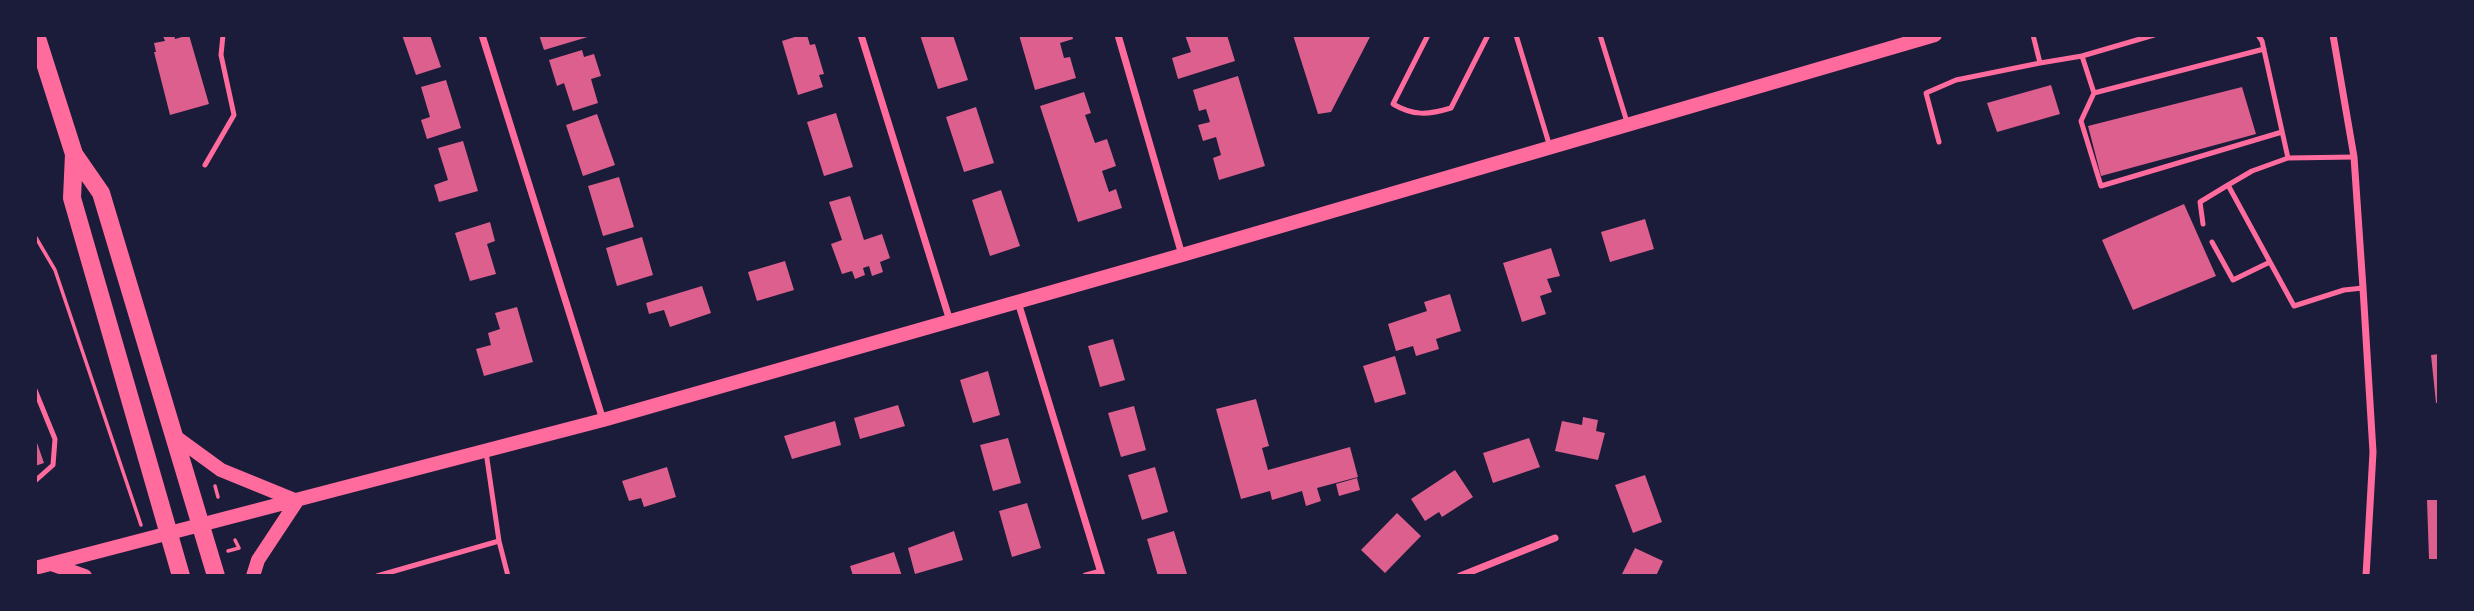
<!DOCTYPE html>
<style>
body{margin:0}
#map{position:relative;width:2474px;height:611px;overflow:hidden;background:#1b1b3a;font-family:"DejaVu Sans",sans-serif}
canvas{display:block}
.frame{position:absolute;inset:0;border:37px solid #1b1b3a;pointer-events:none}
</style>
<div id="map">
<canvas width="2474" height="611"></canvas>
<div class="frame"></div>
</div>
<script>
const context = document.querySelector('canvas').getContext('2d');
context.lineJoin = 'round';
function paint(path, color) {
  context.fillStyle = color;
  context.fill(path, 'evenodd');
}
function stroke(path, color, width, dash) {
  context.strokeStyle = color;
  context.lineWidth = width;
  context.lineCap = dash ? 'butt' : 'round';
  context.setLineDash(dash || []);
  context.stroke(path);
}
const building = new Path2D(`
 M174 35 175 39 189 35 209 104 170 115 154 52H156L154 43 165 41 163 36Z
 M402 35H430L441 67 416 75Z
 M539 35H591V36L544 50Z
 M801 35H807L810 45 815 44 824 74 819 75 823 87 798 95 782 41Z
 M920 35H953L968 80 938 89Z
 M1019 35H1072L1073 39 1060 43 1064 58 1070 57 1076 78 1035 90Z
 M1185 35H1227L1235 61 1178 79 1172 58 1191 52Z
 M1293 35H1371L1331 112 1318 114Z
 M582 50 584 57 594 54 601 76 591 79 598 103 573 111 564 83 557 86 549 60Z
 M1238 76 1265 166 1219 180 1213 158 1221 155 1216 137 1203 141 1198 125 1210 122 1206 109 1199 111 1193 90Z
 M446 80 461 128 427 139 421 120 430 117 421 87Z
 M2051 85 2060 114 1997 132 1987 103Z
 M2242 87 2256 134 2101 176 2088 126Z
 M1084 92 1091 113 1085 115 1095 143 1107 139 1116 166 1102 171 1109 192 1116 189 1122 208 1078 222 1040 106Z
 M976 107 994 163 964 172 946 117Z
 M836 113 853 167 824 176 807 122Z
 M597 114 615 165 583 176 566 125Z
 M463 141 478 191 439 202 434 185 448 180 438 148Z
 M619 177 634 227 603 236 588 186Z
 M1001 190 1020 246 990 256 972 200Z
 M850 196 864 240 882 234 890 258 880 262 883 272 872 276 869 266 863 268 865 275 855 279 852 271 842 274 831 244 842 240 829 202Z
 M2184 204 2216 276 2133 310 2102 240Z
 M1645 219 1654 249 1610 262 1601 232Z
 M490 222 495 241 487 244 496 274 470 281 455 233Z
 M642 237 653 275 617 286 606 248Z
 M1551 248 1560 276 1547 279 1552 292 1540 296 1546 314 1522 322 1503 263Z
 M785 261 794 290 757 301 748 272Z
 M702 286 711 313 670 327 664 310 649 314 646 303Z
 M1450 294 1461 331 1436 339 1439 349 1416 356 1413 346 1396 351 1388 324 1427 311 1424 302Z
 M517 307 533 362 484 376 476 349 491 345 488 333 500 329 495 313Z
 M1113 339 1125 380 1100 387 1088 346Z
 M2439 354V403H2436L2431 355Z
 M1395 356 1406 394 1375 403 1363 366Z
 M988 371 1000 415 973 423 960 380Z
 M1256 399 1269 446 1262 448 1268 470 1350 447 1358 477 1317 488 1321 501 1306 506 1302 491 1272 500 1270 491 1241 499 1216 409Z
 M898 405 905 426 860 439 854 418Z
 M1134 406 1146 450 1121 457 1108 413Z
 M1583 417 1598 420 1596 431 1605 433 1598 460 1555 451 1562 421 1582 425Z
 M835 421 841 445 792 459 784 436Z
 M35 437 44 463 35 466Z
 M1008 438 1021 483 993 491 980 445Z
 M1529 438 1540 467 1493 483 1483 453Z
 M667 467 676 497 644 507 641 498 629 501 622 481Z
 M1155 467 1168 512 1142 520 1128 475Z
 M1455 470 1473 497 1442 517 1439 512 1425 521 1411 499Z
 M1645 475 1662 522 1633 533 1615 485Z
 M1357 478 1360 490 1339 496 1336 484Z
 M2427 500H2439V559H2429Z
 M1027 503 1041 548 1012 557 999 511Z
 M1397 513 1421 536 1385 573 1361 550Z
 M954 531 963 560 915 574 908 548Z
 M1174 531 1187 574 1158 576 1147 539Z
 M1635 548 1663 561 1656 576H1621Z
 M894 552 902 576H853L850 566Z`);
const path = new Path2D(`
 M35 236 55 270 141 525
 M215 486 218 497
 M228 551 239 548 235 540`);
const service = new Path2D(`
 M1428 35 1393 104C1413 116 1428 115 1451 108L1488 35
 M1516 35 1550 147
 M1600 35 1627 122
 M2033 35 2040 63 2082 56 2154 35
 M2258 35 2262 41 2288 158 2354 157
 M2264 49 2094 93 2081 121 2101 186 2282 132
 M2082 56 2094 93
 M1939 142 1926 93 1956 80 2040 63
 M2288 158 2252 171 2228 185 2294 306 2344 290 2363 288
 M205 165 234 115 221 55 223 35
 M2203 224 2200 202 2228 185
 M2212 242 2233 280 2270 262
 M35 390 55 439 53 465 35 481
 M486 452 499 541 508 576
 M377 576 499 541`);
const minor = new Path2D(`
 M482 35 603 420
 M861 35 950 321
 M1118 35 1182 255
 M2333 35 2354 157 2363 288 2373 452 2366 576
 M1018 302 1102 576
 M1086 576 1101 572
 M1460 576 1555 538`);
const secondary = new Path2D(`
 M173 435 221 470 297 501
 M51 564 85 576
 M35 568 603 420 1182 255 1935 35
 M253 576 258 560 297 501`);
const primary = new Path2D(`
 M36 35 74 154 101 193 216 576
 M74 154 72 198 181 576`);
paint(building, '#dd5f8e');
stroke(path, '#ff6b9d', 3.5);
stroke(service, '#ff6b9d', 5);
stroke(minor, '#ff6b9d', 7);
stroke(secondary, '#ff6b9d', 14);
stroke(primary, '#ff6b9d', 18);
</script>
